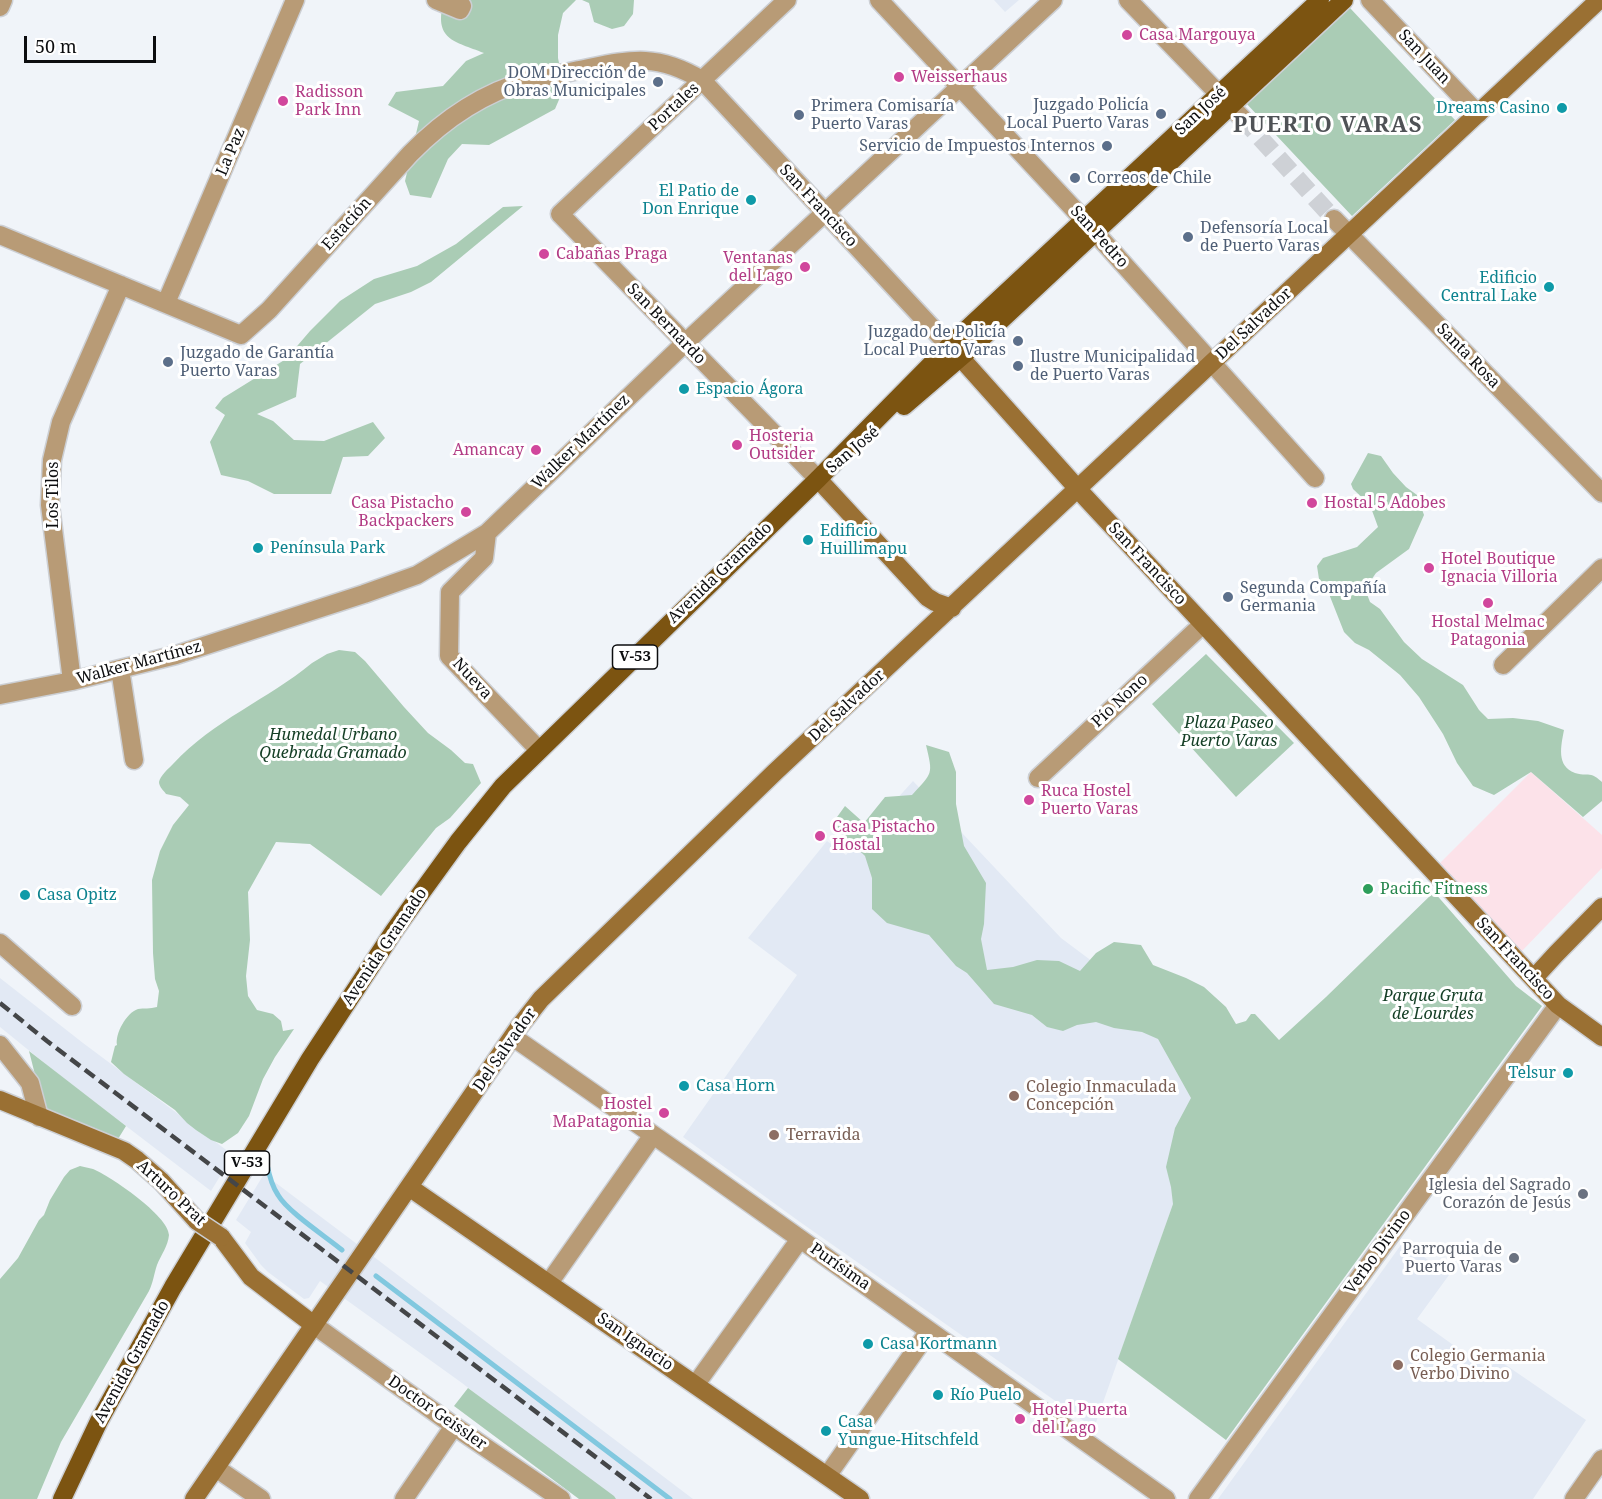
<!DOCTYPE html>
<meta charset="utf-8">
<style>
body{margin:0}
#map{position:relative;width:1602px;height:1499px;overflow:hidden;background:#f0f4f9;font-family:"Noto Serif",serif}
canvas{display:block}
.scale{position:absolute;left:24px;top:36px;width:132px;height:27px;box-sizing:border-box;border:3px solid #0c0d0f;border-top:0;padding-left:8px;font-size:18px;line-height:21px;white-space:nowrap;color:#0c0d0f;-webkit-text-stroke:4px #fff;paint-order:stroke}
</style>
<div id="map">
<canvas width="1602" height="1499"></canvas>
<div class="scale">50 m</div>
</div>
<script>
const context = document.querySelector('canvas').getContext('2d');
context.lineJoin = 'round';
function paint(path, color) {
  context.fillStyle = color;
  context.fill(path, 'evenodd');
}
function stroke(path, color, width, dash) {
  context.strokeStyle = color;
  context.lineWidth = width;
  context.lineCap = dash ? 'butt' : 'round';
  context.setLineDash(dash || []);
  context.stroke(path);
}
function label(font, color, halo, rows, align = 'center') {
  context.font = font + ' "Noto Serif",serif';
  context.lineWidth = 6;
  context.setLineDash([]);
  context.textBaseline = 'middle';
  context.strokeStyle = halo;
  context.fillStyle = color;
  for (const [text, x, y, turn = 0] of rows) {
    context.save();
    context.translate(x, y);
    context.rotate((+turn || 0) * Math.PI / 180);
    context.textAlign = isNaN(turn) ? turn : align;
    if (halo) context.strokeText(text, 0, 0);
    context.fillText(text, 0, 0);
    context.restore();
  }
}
const commercial = new Path2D(`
 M1531 772 1602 835V868L1521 952 1438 865Z`);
const built = new Path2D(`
 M994 0H1019L1005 12Z
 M913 781 1061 938 1224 1060 1094 1428 800 1222 683 1137 797 975 748 938 827 841 846 855Z
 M0 978 83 1043 233 1155 211 1191 58 1074 0 1027Z
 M264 1174 349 1238 693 1499H610L462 1383 320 1281 309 1298 304 1299 268 1272 261 1265 245 1243 251 1232 236 1220Z
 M1403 1242 1449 1275 1417 1319 1488 1370 1497 1359 1586 1420 1533 1499H1218Z`);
const green = new Path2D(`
 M444 0H576L563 13 558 35V58L564 88 555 109 489 145 462 144 448 159 431 198 410 195 405 181 419 121 388 105 396 92 443 86 466 61 484 53C454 41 433 40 444 0Z
 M582 0H634L633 14 624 26 612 29 594 22 589 3Z
 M1350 8 1455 120 1352 216 1245 102Z
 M523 206 431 282 411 292 375 304 300 364 296 397 257 414 273 421 294 440 324 441 373 422 385 438 368 456 343 457 331 494H274L248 481 221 475 210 442 225 415 215 408 223 398 286 359 310 331 340 301 374 279 417 266 456 244 503 207Z
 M1368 453 1381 456 1393 473 1406 487 1417 495 1424 515 1409 549 1376 573 1365 589 1370 602 1380 609 1404 642 1422 659 1463 685 1479 710 1488 719 1513 718 1538 721 1564 730C1561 746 1556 766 1575 773 1588 777 1589 770 1602 782V801L1583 817 1531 772 1494 795 1473 786 1457 763 1443 734 1419 697 1400 675 1369 650 1355 643 1344 632 1329 594 1319 579 1317 566 1323 558 1357 547 1378 527 1370 505 1353 489 1351 484Z
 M339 650 355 652 365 661 404 707 428 733 451 750 465 763 473 764 481 783 450 818 436 828 381 896 310 844 276 842 248 892 250 940 246 976 248 996 257 1010 273 1014 281 1021 283 1031 294 1029 275 1057 263 1079 249 1116 238 1133 222 1144 211 1140 196 1130 187 1123 175 1110 124 1074 111 1062 115 1046 117 1045C115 1034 126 1013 138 1009 144 1008 150 1009 157 1007L159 991 155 979 153 953 152 880 160 851 173 825 189 805 180 797 166 794C164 791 159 787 159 782 160 776 169 768 173 764 214 720 267 700 312 663L327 654Z
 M1206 654 1294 743 1236 797 1152 704Z
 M926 745 949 752 956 772V804L964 846 986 883 984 924 981 939 987 970 1013 967 1037 960 1059 961 1080 971 1096 953 1114 942 1141 945 1153 965 1186 978 1204 987 1226 1007 1236 1024 1246 1021 1251 1014H1255L1279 1040 1326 997 1434 892 1516 986 1542 1006 1226 1440 1118 1359 1173 1204 1171 1187 1166 1167 1175 1128 1191 1098 1158 1039 1142 1032 1114 1028 1096 1022 1077 1025 1063 1031 1047 1027 1032 1015 994 1004 967 973 956 966 929 935 887 923 872 909V878L865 856 832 824 845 806 864 823 885 797 912 795C933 772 933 775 926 745Z
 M29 1051 126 1126 118 1139 44 1110Z
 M80 1166C84 1167 89 1168 93 1169 110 1176 169 1216 169 1235 168 1246 161 1255 157 1265 154 1274 153 1283 149 1291L61 1442 37 1499H0V1279L18 1258 39 1220 44 1215 50 1200 64 1177 70 1170Z
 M468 1388 614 1496 616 1499H579L454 1406Z`);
const stream = new Path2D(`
 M267 1164C269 1175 272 1186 278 1195 288 1212 325 1236 342 1250
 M376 1276 670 1499`);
const streetTunnel = new Path2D(`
 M1242 118 1334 219`);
const street = new Path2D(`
 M436 0 460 10 462 6
 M787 0 560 214 818 479
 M879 0 1084 220 1315 478
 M1128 0 1242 118
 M1370 0 1478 114
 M0 7 3 0
 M1334 219 1602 493
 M0 235 241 335 269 310 410 154C444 119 482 93 529 80 546 76 562 74 579 70 629 60 655 52 702 80L949 346
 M166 303 295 0
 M487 533 484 558 450 592 449 656 539 750
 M1503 665 1602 568
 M120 669 134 760
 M72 681 50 505 52 460 61 422 121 285
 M0 695 72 681 176 655 364 594 417 575 487 533 685 343 1053 0
 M1038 778 1203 624
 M0 943 72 1006
 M513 1037 692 1162 1166 1499
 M0 1045 30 1083 39 1117
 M549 1283 653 1135
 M314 1325 454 1426 561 1499
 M696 1384 800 1239
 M216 1468 261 1499
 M827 1476 929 1331
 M404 1499 454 1426
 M1198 1499 1558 1005
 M1574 1499 1602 1459`);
const secondary = new Path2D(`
 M951 347 1086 498 1558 1005 1602 1037
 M818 479 927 597 935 602 952 608
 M1534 978 1556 954 1602 907
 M0 1100 124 1151 137 1160 161 1181 197 1221
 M409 1187 860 1499
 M221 1237 251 1277 314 1325
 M194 1499 519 1027 541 999 775 772 1599 0`);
const primary = new Path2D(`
 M904 406 967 352 1344 0
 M62 1499 99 1421 173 1287 310 1059 394 931 421 893 458 842 503 786 818 479 955 340 1320 0`);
const rail = new Path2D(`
 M0 1003 47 1041 651 1499`);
const secondaryBridge = new Path2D(`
 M197 1221 221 1237`);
const markers = [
 [1127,35,6,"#d1479c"],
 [899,77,6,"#d1479c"],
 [658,82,6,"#5c6f8a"],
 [283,101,6,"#d1479c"],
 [1562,108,6,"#0f9aa8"],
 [1161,114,6,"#5c6f8a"],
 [799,115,6,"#5c6f8a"],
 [1107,146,6,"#5c6f8a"],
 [1075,178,6,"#5c6f8a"],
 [751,200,6,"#0f9aa8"],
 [1188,237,6,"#5c6f8a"],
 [544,254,6,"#d1479c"],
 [805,267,6,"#d1479c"],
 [1549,287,6,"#0f9aa8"],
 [1018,341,6,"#5c6f8a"],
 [168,362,6,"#5c6f8a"],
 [1018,366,6,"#5c6f8a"],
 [684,389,6,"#0f9aa8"],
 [737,445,6,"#d1479c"],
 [536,450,6,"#d1479c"],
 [1312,503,6,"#d1479c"],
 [466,512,6,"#d1479c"],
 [808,540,6,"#0f9aa8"],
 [258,548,6,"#0f9aa8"],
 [1429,568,6,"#d1479c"],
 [1228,597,6,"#5c6f8a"],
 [1488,603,6,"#d1479c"],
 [1029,800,6,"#d1479c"],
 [820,836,6,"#d1479c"],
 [1368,889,6,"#2e9e5b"],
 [25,895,6,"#0f9aa8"],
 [1568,1073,6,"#0f9aa8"],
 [684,1086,6,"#0f9aa8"],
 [1014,1096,6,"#8d6e63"],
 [664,1113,6,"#d1479c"],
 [774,1135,6,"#8d6e63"],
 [1583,1194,6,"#6b7280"],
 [1514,1258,6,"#6b7280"],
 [868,1344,6,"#0f9aa8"],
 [1398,1365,6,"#8d6e63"],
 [938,1395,6,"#0f9aa8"],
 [1020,1419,6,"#d1479c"],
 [826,1431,6,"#0f9aa8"]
];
const shields = [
 [635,657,45],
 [247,1163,45]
];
const shieldNames = [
 ["V-53",635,657],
 ["V-53",247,1163]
];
const hotelNames = [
 ["Casa Margouya",1139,35],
 ["Weisserhaus",911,77],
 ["Radisson",295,92],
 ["Park Inn",295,110],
 ["Cabañas Praga",556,254],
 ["Ventanas",793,258,"right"],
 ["del Lago",793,276,"right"],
 ["Hosteria",749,436],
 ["Outsider",749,454],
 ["Amancay",524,450,"right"],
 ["Casa Pistacho",454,503,"right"],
 ["Backpackers",454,521,"right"],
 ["Hostal 5 Adobes",1324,503],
 ["Hotel Boutique",1441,559],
 ["Ignacia Villoria",1441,577],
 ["Hostal Melmac",1488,622,"center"],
 ["Patagonia",1488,640,"center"],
 ["Ruca Hostel",1041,791],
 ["Puerto Varas",1041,809],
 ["Casa Pistacho",832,827],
 ["Hostal",832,845],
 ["Hostel",652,1104,"right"],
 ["MaPatagonia",652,1122,"right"],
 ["Hotel Puerta",1032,1410],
 ["del Lago",1032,1428]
];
const streetNames = [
 ["San Juan",1424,57,47],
 ["Portales",674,107,-43],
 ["San José",1201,111,-43],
 ["La Paz",231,152,-67],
 ["San Francisco",818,206,47],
 ["Estación",347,224,-48],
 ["San Pedro",1099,237,48],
 ["San Bernardo",666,324,46],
 ["Del Salvador",1254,324,-43],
 ["Santa Rosa",1468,356,46],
 ["Walker Martínez",581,442,-44],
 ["San José",853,450,-40],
 ["Los Tilos",53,495,-90],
 ["San Francisco",1147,564,47],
 ["Avenida Gramado",720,573,-44],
 ["Walker Martínez",139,663,-15],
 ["Nueva",472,679,47],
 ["Pío Nono",1120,701,-43],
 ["Del Salvador",847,706,-43],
 ["Avenida Gramado",385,947,-56],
 ["San Francisco",1515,959,47],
 ["Del Salvador",505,1050,-55],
 ["Arturo Prat",171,1193,43],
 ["Verbo Divino",1378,1252,-54],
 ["Purísima",840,1267,35],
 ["San Ignacio",635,1342,35],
 ["Avenida Gramado",132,1362,-61],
 ["Doctor Geissler",437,1413,35]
];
const serviceNames = [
 ["DOM Dirección de",646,73,"right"],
 ["Obras Municipales",646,91,"right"],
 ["Juzgado Policía",1149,105,"right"],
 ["Local Puerto Varas",1149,123,"right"],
 ["Primera Comisaría",811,106],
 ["Puerto Varas",811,124],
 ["Servicio de Impuestos Internos",1095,146,"right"],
 ["Correos de Chile",1087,178],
 ["Defensoría Local",1200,228],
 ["de Puerto Varas",1200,246],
 ["Juzgado de Policía",1006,332,"right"],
 ["Local Puerto Varas",1006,350,"right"],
 ["Juzgado de Garantía",180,353],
 ["Puerto Varas",180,371],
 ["Ilustre Municipalidad",1030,357],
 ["de Puerto Varas",1030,375],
 ["Segunda Compañía",1240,588],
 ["Germania",1240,606]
];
const cultureNames = [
 ["Dreams Casino",1550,108,"right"],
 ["El Patio de",739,191,"right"],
 ["Don Enrique",739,209,"right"],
 ["Edificio",1537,278,"right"],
 ["Central Lake",1537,296,"right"],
 ["Espacio Ágora",696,389],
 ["Edificio",820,531],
 ["Huillimapu",820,549],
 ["Península Park",270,548],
 ["Casa Opitz",37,895],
 ["Telsur",1556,1073,"right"],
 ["Casa Horn",696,1086],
 ["Casa Kortmann",880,1344],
 ["Río Puelo",950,1395],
 ["Casa",838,1422],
 ["Yungue-Hitschfeld",838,1440]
];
const parkNames = [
 ["Plaza Paseo",1229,723],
 ["Puerto Varas",1229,741],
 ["Humedal Urbano",333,735],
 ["Quebrada Gramado",333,753],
 ["Parque Gruta",1433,996],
 ["de Lourdes",1433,1014]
];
const leisureNames = [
 ["Pacific Fitness",1380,889]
];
const educationNames = [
 ["Colegio Inmaculada",1026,1087],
 ["Concepción",1026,1105],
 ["Terravida",786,1135],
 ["Colegio Germania",1410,1356],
 ["Verbo Divino",1410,1374]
];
const worshipNames = [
 ["Iglesia del Sagrado",1571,1185],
 ["Corazón de Jesús",1571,1203],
 ["Parroquia de",1502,1249],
 ["Puerto Varas",1502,1267]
];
const districtNames = [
 ["PUERTO VARAS",1328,126]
];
paint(commercial, '#fce2e9');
paint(built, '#e2e9f4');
paint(green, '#aaccb5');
stroke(stream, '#81c8df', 5);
stroke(streetTunnel, '#ced1d6', 18, [18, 9]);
stroke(street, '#cccfd4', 21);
stroke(secondary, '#cccfd4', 21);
stroke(primary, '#cccfd4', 21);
stroke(street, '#b89b76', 18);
stroke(secondary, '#9a7033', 18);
stroke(primary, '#7c5411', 18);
stroke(rail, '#444648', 4.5, [12, 6]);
stroke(secondaryBridge, '#cccfd4', 21, []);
stroke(secondaryBridge, '#9a7033', 18);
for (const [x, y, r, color] of markers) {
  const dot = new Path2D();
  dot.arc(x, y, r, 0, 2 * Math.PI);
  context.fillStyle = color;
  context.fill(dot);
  stroke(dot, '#fff', 2);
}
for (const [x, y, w] of shields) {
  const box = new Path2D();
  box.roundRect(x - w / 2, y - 12, w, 24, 4.5);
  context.fillStyle = '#fff';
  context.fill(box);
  stroke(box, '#0c0d0f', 1.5);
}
label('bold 15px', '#0c0d0f', null, shieldNames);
label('16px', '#b23c85', '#fff', hotelNames, 'left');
label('16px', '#0c0d0f', '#fff', streetNames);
label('16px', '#4e5e75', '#fff', serviceNames, 'left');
label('16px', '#0d838f', '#fff', cultureNames, 'left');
label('italic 16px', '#164027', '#fff', parkNames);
label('16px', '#27864d', '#fff', leisureNames, 'left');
label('16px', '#785e54', '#fff', educationNames, 'left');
label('16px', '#5b616d', '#fff', worshipNames, 'right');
context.letterSpacing = '1.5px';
label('bold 22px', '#4f5256', '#fff', districtNames);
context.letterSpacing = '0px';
</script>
